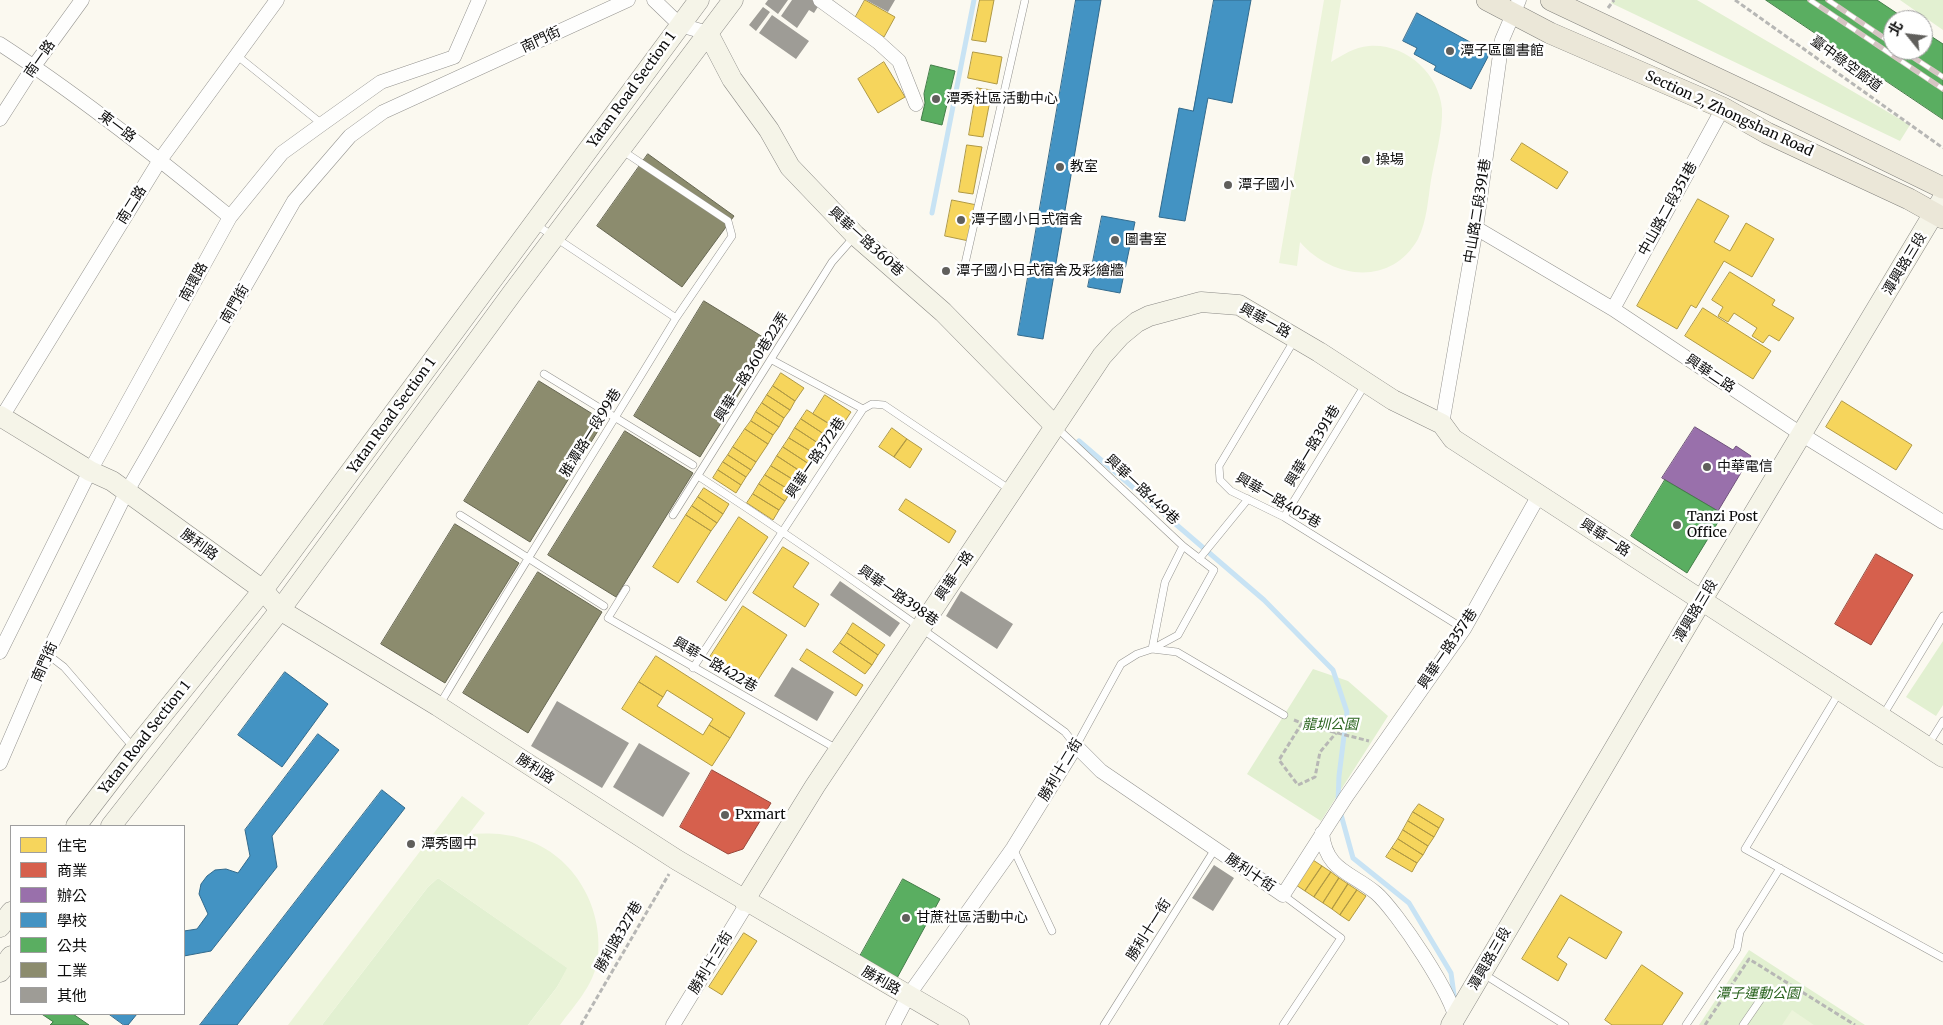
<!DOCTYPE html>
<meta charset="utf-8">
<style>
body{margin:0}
#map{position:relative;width:1943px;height:1025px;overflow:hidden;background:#fbf9f0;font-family:Merriweather,"Noto Sans TC",serif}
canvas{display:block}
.legend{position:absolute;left:10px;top:825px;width:175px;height:190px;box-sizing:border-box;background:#fff;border:1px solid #9e9e9e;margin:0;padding:6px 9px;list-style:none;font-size:15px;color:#0c0c0c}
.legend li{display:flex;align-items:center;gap:10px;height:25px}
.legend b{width:25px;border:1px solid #9e9e9e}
.north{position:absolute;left:1883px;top:10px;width:50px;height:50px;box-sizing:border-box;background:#fff;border:1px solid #9e9e9e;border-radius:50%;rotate:299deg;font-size:14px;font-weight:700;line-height:20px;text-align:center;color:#0c0c0c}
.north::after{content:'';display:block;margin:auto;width:18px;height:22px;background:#605f5c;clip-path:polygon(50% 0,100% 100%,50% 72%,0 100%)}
</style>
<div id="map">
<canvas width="1943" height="1025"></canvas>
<ul class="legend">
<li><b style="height:14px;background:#f6d55c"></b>住宅</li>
<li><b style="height:14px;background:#d6604d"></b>商業</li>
<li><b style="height:14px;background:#9970ab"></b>辦公</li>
<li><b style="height:14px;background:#4393c3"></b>學校</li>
<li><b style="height:14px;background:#5aae61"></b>公共</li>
<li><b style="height:14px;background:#8c8c6e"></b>工業</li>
<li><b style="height:14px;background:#9e9c96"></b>其他</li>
</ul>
<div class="north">北</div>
</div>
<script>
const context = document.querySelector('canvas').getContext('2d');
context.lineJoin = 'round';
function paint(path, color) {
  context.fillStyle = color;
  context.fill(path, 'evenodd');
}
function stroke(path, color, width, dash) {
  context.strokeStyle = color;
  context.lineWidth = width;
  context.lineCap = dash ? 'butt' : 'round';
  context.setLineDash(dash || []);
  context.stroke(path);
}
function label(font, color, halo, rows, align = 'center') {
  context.font = font + ' Merriweather,"Noto Sans TC",serif';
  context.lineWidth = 5;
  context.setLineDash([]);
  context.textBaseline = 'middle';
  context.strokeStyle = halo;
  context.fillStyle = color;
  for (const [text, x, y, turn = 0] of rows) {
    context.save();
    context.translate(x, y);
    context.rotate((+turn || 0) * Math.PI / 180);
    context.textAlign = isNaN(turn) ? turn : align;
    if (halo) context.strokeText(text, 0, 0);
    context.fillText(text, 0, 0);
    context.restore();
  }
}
const green = new Path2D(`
 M1613 0H1697L1910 125 1900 141 1611 3Z
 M1900 0H1943V30Z
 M1943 641V705L1936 716 1906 697Z
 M1313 669 1348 681 1388 716 1321 821 1247 774Z
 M438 878 568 968 557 987 528 1025H322L428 887Z
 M1749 950 1865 1025H1699Z`);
const pitch = new Path2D(`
 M1324 0H1341L1331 62C1343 55 1354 47 1369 46 1405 43 1439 73 1442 109 1443 131 1435 157 1431 180 1428 199 1427 221 1418 239 1391 287 1332 279 1300 242L1297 266 1279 263Z
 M462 796 485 813 469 834C487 833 506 833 523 839 575 854 606 911 597 963 592 987 574 1006 560 1025H528L557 987 567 968 438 878 428 887 322 1025H288Z
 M1792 1010 1814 1025H1782Z`);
const homes = new Path2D(`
 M865 0 895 17 884 37 854 20Z
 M980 0H994L986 42 972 40Z
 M973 52 1002 57 997 84 968 78Z
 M884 62 905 97 878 113 858 79Z
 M977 88 992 90 983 137 969 135Z
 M1522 143 1568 172 1557 189 1511 160Z
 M967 145 982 147 973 194 959 192Z
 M1698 199 1729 216 1714 242 1730 251 1746 223 1774 239 1752 277 1724 261 1696 308 1691 305 1677 329 1637 306Z
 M952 200 977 205 969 241 945 236Z
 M1730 272 1775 300 1772 305 1794 318 1779 341 1769 335 1763 343 1752 336 1757 328 1734 313 1728 322 1718 316 1723 307 1712 300Z
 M1703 308 1771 351 1753 379 1685 336Z
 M781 373 804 388 795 401 773 386Z
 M773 386 795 401 790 410 767 395Z
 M767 395 790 410 784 418 762 403Z
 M825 395 851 412 839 430 813 414Z
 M1842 401 1912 445 1896 470 1826 427Z
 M762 403 784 418 779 427 756 412Z
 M807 410 833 426 827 436 801 419Z
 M756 412 779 427 773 435 751 421Z
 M801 419 827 436 821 445 795 428Z
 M751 421 773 435 768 444 745 429Z
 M795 428 821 445 815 454 789 438Z
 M892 428 907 439 894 457 879 447Z
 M745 429 768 444 756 462 733 447Z
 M789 438 815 454 809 464 783 447Z
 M907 439 922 449 910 468 894 457Z
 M733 447 756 462 751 470 728 455Z
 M783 447 809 464 803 473 777 456Z
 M728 455 751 470 746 477 723 462Z
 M777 456 803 473 797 482 771 466Z
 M723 462 746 477 741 485 718 470Z
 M771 466 797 482 791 491 765 475Z
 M718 470 741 485 736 493 713 478Z
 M765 475 791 491 785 501 759 484Z
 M759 484 785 501 779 510 753 494Z
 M704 488 729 504 723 514 698 497Z
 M753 494 779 510 773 520 747 503Z
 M698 497 723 514 717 523 692 506Z
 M906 499 956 531 949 543 899 510Z
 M692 506 717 523 711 531 686 515Z
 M686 515 711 531 678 583 653 567Z
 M739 517 768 537 726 601 697 582Z
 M783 547 809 563 793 587 819 604 805 627 753 593Z
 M743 606 787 635 754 686 710 657Z
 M853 623 885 645 878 655 847 633Z
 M847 633 878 655 872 665 840 643Z
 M840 643 872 665 865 674 833 652Z
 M807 649 863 685 856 696 800 660Z
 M656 656 745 713 730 738 709 725 713 719 667 690 663 697 639 682Z
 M639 682 663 697 657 706 703 735 709 725 730 738 712 766 622 709Z
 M1419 804 1444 819 1439 828 1413 812Z
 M1413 812 1439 828 1434 837 1408 821Z
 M1408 821 1434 837 1428 846 1403 830Z
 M1403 830 1428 846 1423 855 1398 839Z
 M1398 839 1423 855 1417 863 1392 848Z
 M1392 848 1417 863 1412 872 1386 857Z
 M1313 860 1322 866 1305 891 1296 885Z
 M1322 866 1331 872 1314 897 1305 891Z
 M1331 872 1339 878 1323 903 1314 897Z
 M1339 878 1348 884 1332 909 1323 903Z
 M1348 884 1357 890 1340 915 1332 909Z
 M1357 890 1366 896 1349 921 1340 915Z
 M1561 895 1622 932 1606 959 1569 937 1557 957 1567 964 1558 981 1522 959Z
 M744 933 757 941 722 995 709 987Z
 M1642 965 1683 993 1662 1025H1612L1605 1020Z`);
const shops = new Path2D(`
 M1876 554 1913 575 1871 645 1835 624Z
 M712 770 771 803 743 849 728 854 680 827Z`);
const offices = new Path2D(`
 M1695 427 1733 450 1736 446 1751 456 1718 511 1662 478Z`);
const schools = new Path2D(`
 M1076 0H1101L1043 339 1018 335Z
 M1214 0H1251L1232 103 1208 98 1185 221 1159 217 1179 108 1193 111Z
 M1417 13 1490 53 1471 89 1434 70 1436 66 1414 54 1417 48 1403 41Z
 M1102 216 1135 222 1120 293 1088 287Z
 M285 672 328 704 282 767 238 735Z
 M318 734 339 750 272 836 277 867 211 951 184 956V931L197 929 208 914 199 894 201 884 207 876 215 870 226 869 238 873 250 856 245 830Z
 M382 790 405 808 237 1025H200Z
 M109 1014H137L128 1025H124Z`);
const public = new Path2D(`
 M1766 0H1877L1907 20H1893V50H1923V31L1943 44V119Z
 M931 65 955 71 942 125 921 120 925 103 924 94Z
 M1665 480 1723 514 1687 573 1631 536Z
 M903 879 940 899 897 978 859 958Z
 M42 1014H73L89 1025H50L53 1022Z`);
const industry = new Path2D(`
 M648 154 734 216 682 287 597 226Z
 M704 301 771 342 700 457 634 416Z
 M539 381 604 421 530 542 464 501Z
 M625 431 693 473 616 597 548 555Z
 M455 524 519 563 445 683 381 644Z
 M538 572 602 612 528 733 463 693Z`);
const stream = new Path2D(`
 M932 213 974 0
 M1079 441 1264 600 1333 670 1347 712 1339 776 1338 803
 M1340 811 1353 858 1409 903 1451 973 1455 1002`);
const building = new Path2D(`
 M768 0H788L778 14 765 4Z
 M792 0H812L819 5 814 13 809 10 797 28 781 16Z
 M866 0H895L888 12Z
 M763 7 770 12 756 31 749 25Z
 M772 15 809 41 796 59 759 33Z
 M840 581 900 623 890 637 830 595Z
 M961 591 1013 624 997 649 946 616Z
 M792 667 834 692 817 721 774 696Z
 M557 701 629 743 602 788 531 746Z
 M639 743 690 773 663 817 613 787Z
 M1214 865 1234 878 1213 911 1192 898Z`);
const path = new Path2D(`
 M1735 0 1943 148
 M1608 8 1614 0
 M1294 720 1306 725 1369 741
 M1302 723 1279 760 1298 785 1315 777 1320 752 1336 733
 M581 1025 669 874
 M1705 1025 1749 959 1855 1025`);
const lane = new Path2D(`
 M235 54 322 124
 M623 151 728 221 732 236 676 318
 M964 268 1025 0
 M1295 339 1219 466 1220 480 1231 491 1284 517 1464 629
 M772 360 863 409
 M544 374 693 465
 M1057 428 1183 546 1214 570 1178 635 1152 649
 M698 476C823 557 944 644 1065 732L1076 746 1121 664 1137 654 1152 649 1177 652 1284 715
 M460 515 604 606
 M673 515 832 262 854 237
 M1284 517 1363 388
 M1199 559 1248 499
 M626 589 608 618 837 749
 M1152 649 1165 582 1183 546
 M47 654 64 667 133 747
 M693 668 863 409 872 404 884 405 1012 491
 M1840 691 1745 849 1943 958
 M440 704C517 574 598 447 676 318L535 224
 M1882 717 1943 616
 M1928 745 1943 721
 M1013 848 1052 931
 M1482 973 1565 1025
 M1104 1025 1215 849
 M1283 1025 1341 938 1283 895
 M1686 1025 1737 949 1740 932 1780 868
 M1743 1025 1765 993`);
const street = new Path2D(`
 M654 0 680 25 708 33
 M820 0 878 42 899 61 916 104
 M0 44C80 96 156 156 230 217
 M0 119 34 66 82 0
 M1476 228 1613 309 1801 434 1943 522
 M1613 309 1723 108
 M0 420 160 160 277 0
 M1442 424 1476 228 1502 40 1519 0
 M0 652 90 471 230 217 282 153 322 124 381 82 454 57 479 0
 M0 763 47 654 126 493 294 201 350 136 383 112 628 0
 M1322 833C1326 871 1351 872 1376 893 1395 909 1457 1000 1456 1023
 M673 1025 745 907 744 901
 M893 1025 908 996 1013 848 1076 746 1101 771 1283 895 1346 797 1464 629 1539 495`);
const secondary = new Path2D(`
 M708 33 732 79 769 130 790 167 855 235 943 312 1055 426
 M0 416 90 471 112 481 263 590 280 610 438 706 677 860 959 1025
 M76 826 135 749 263 590 699 0
 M111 826 280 610 513 292 733 0
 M744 901 815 786 1102 356 1120 336 1137 322 1149 316 1201 302 1239 305 1319 352 1393 400 1442 424 1453 439 1943 757
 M0 927 11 912
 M0 972 11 956
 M1451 1025 1702 600 1943 198`);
const primary = new Path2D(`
 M1487 0 1550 33 1723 108 1767 133 1909 199 1943 218
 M1551 0 1769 103 1943 188`);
const rail = new Path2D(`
 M1810 0 1943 89
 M1828 0 1893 44
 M1902 50 1943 77`);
const markers = [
 [1450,51,5,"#605f5c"],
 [936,99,5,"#605f5c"],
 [1366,160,5,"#605f5c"],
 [1060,167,5,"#605f5c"],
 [1228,185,5,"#605f5c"],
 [961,220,5,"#605f5c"],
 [1115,240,5,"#605f5c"],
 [946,271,5,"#605f5c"],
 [1707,467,5,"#605f5c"],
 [1677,525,5,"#605f5c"],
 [725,815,5,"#605f5c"],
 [411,844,5,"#605f5c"],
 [906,918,5,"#605f5c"]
];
const streetNames = [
 ["南門街",541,40,-25],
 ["南一路",40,59,-55],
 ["臺中綠空廊道",1846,64,36],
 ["Yatan Road Section 1",632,90,-54],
 ["Section 2, Zhongshan Road",1729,114,25],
 ["東一路",117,127,37],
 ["南二路",132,205,-58],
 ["中山路二段351巷",1668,209,-61],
 ["中山路二段391巷",1478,211,-81],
 ["興華一路360巷",866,242,42],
 ["潭興路三段",1905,264,-59],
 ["南環路",194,282,-61],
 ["南門街",235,304,-60],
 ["興華一路",1265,321,29],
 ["興華一路360巷22弄",752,367,-58],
 ["興華二路",1710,374,34],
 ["Yatan Road Section 1",392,416,-54],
 ["雅潭路一段99巷",591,433,-58],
 ["興華一路391巷",1313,446,-59],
 ["興華一路372巷",816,458,-56],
 ["興華一路449巷",1142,490,43],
 ["興華一路405巷",1278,501,30],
 ["興華一路",1605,538,33],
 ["勝利路",199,545,36],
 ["興華一路",955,576,-56],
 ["興華一路398巷",898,596,35],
 ["潭興路三段",1696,611,-59],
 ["興華一路357巷",1448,649,-56],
 ["南門街",45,662,-66],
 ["興華一路422巷",715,665,30],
 ["Yatan Road Section 1",145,738,-52],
 ["勝利路",535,769,33],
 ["勝利十二街",1061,770,-59],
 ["勝利十街",1250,873,34],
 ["勝利十一街",1149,930,-58],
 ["勝利路327巷",619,937,-60],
 ["潭興路三段",1490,959,-60],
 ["勝利十三街",711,963,-59],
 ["勝利路",881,981,30]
];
const poiNames = [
 ["潭子區圖書館",1460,51],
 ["潭秀社區活動中心",946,99],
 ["操場",1376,160],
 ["教室",1070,167],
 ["潭子國小",1238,185],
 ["潭子國小日式宿舍",971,220],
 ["圖書室",1125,240],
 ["潭子國小日式宿舍及彩繪牆",956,271],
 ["中華電信",1717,467],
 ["Tanzi Post",1687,517],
 ["Office",1687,533],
 ["Pxmart",735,815],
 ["潭秀國中",421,844],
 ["甘蔗社區活動中心",916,918]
];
const parkNames = [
 ["龍圳公園",1330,725],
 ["潭子運動公園",1758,994]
];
paint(green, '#e2f0d1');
paint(pitch, '#ecf4da');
paint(homes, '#f6d55c');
stroke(homes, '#b09944', 1);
paint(shops, '#d6604d');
stroke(shops, '#99473a', 1);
paint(offices, '#9970ab');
stroke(offices, '#6f527b', 1);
paint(schools, '#4393c3');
stroke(schools, '#326a8c', 1);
paint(public, '#5aae61');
stroke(public, '#437d48', 1);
paint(industry, '#8c8c6e');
stroke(industry, '#666651', 1);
stroke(stream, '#c8e3f4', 5);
paint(building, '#9e9c96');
stroke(lane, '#94938f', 8);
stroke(street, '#94938f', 15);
stroke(secondary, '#8a8985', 21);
stroke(primary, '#81807c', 22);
stroke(path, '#b7b7b5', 3, [5, 2.5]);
stroke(lane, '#fefefd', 7);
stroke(street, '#fefefd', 14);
stroke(secondary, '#f5f4e8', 20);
stroke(primary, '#ebe7d8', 21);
stroke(rail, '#d6c5c4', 5.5);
stroke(rail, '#fff', 4, [11]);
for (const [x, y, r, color] of markers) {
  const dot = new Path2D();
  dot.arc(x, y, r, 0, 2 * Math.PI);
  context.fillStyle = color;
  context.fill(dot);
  stroke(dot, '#fff', 2);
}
label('14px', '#0c0c0c', '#fff', streetNames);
label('14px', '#0c0c0c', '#fff', poiNames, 'left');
label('italic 14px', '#29631e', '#fff', parkNames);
</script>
